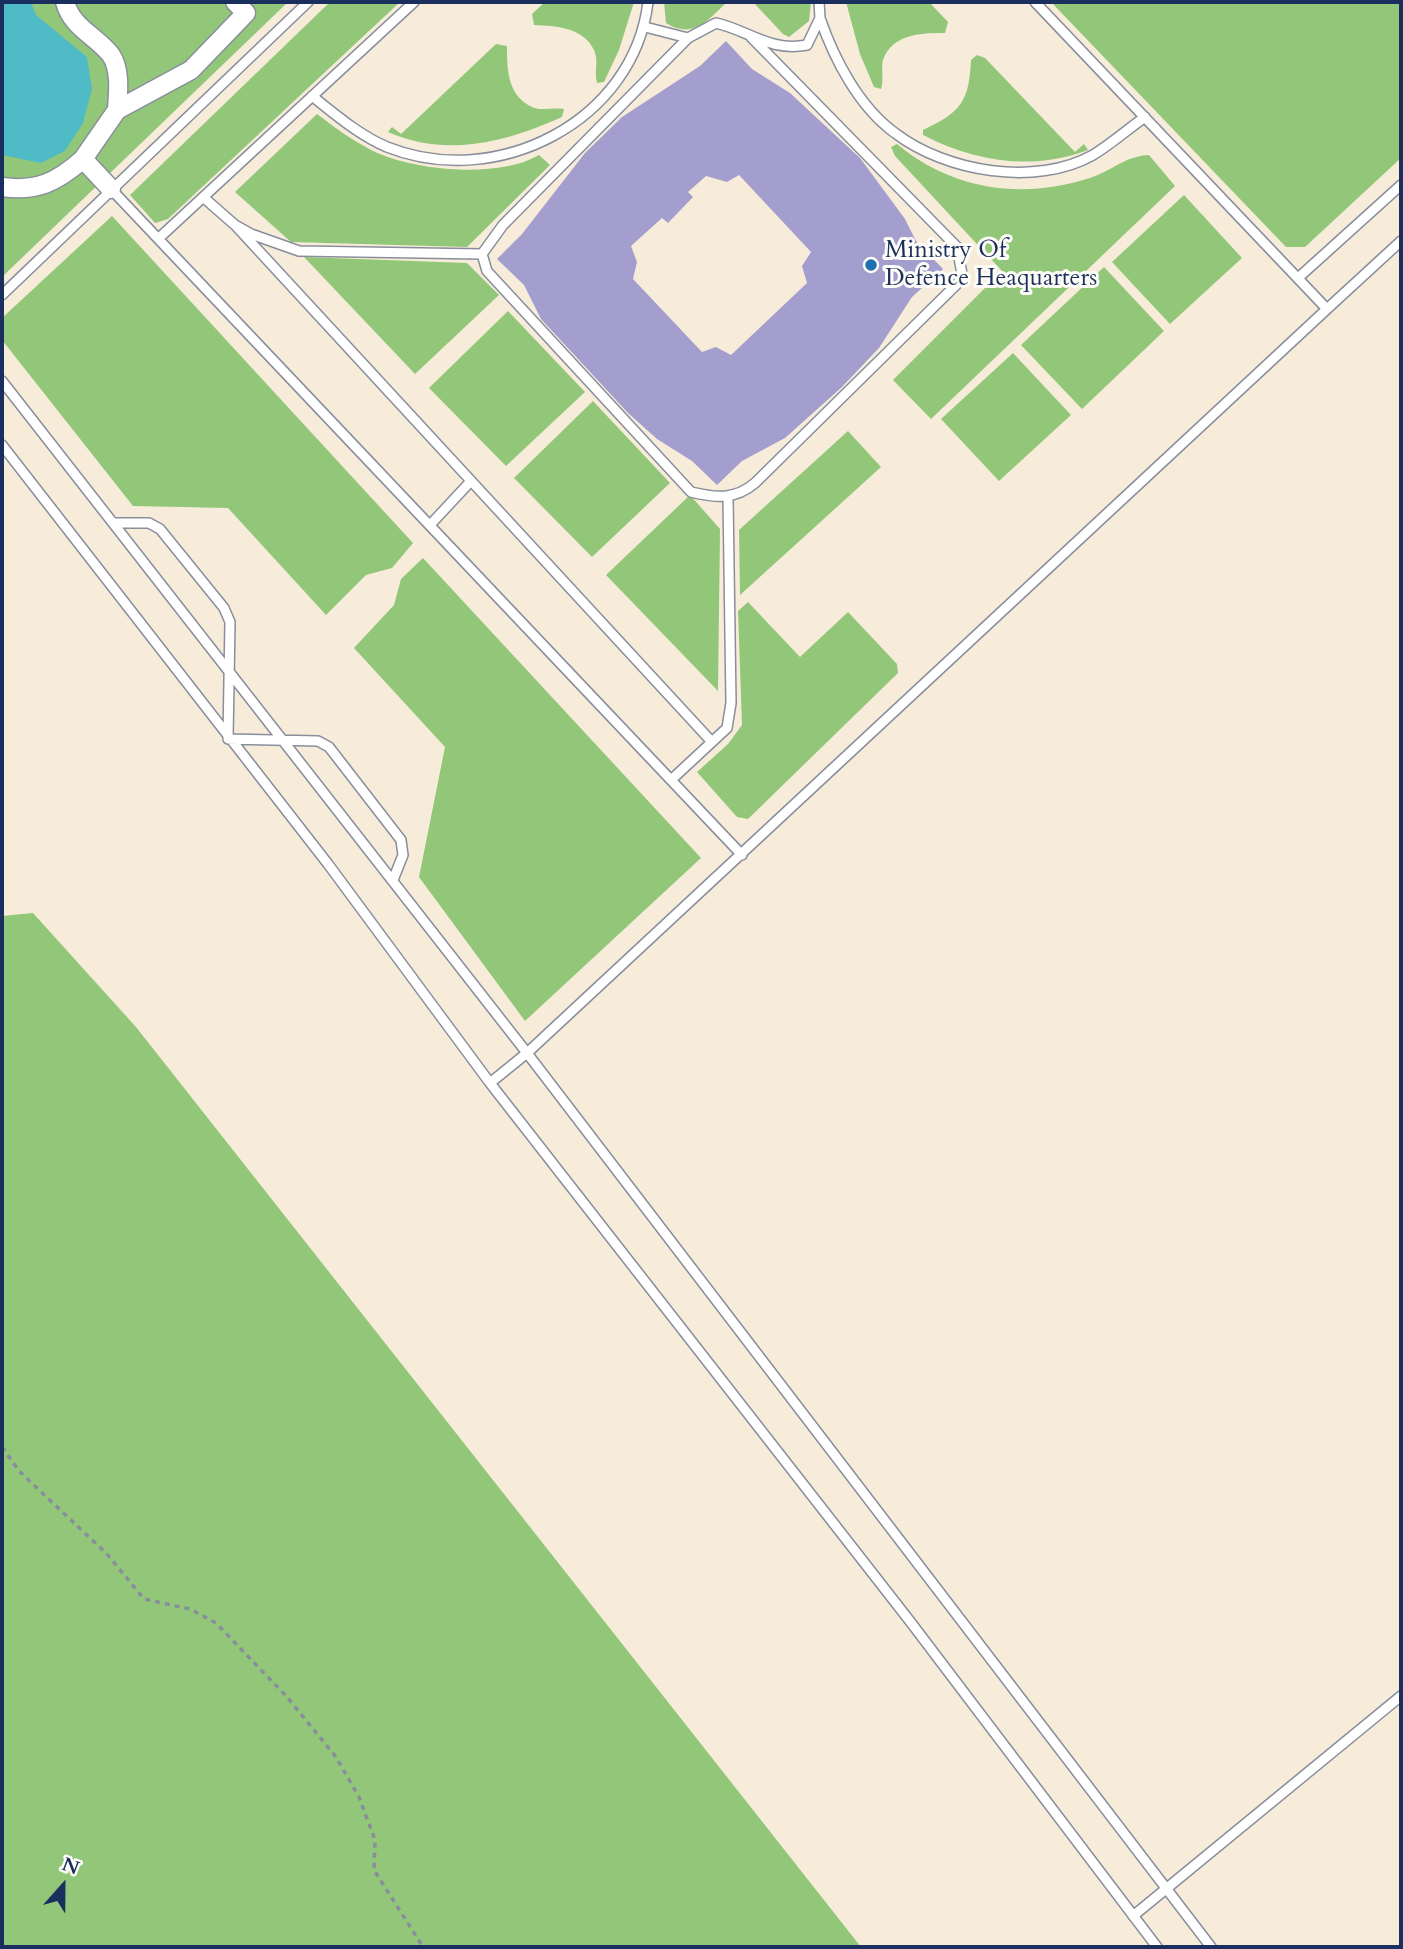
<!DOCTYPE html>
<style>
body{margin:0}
#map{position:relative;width:1403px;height:1949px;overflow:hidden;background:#f7ecd9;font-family:Cardo,serif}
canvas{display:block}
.frame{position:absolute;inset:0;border:4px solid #1b2f5e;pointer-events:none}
.north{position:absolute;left:28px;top:1851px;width:70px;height:70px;-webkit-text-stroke:5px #fdfcf7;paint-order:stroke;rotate:21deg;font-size:19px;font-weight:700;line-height:28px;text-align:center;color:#1b2f5e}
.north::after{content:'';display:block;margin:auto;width:24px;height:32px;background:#1b2f5e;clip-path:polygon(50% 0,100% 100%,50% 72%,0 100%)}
</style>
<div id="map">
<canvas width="1403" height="1949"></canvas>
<div class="frame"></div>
<div class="north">N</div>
</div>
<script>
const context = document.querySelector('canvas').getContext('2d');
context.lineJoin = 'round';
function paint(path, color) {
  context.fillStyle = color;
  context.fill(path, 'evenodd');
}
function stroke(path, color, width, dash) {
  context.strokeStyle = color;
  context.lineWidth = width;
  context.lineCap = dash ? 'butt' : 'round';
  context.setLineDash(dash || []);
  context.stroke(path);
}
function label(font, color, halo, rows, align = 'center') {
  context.font = font + ' Cardo,serif';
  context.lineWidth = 6;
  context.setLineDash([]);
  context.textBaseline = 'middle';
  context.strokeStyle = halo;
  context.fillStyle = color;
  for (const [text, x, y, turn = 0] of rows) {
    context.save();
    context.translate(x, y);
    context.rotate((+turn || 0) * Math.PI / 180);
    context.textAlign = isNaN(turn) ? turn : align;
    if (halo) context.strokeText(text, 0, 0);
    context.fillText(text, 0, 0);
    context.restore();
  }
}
const green = new Path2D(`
 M2 2H288L2 277Z
 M330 2H400L168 219 155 223 130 195Z
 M545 2H634L619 50 604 82 597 83C594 73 599 60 594 50 583 27 555 26 534 25L532 14Z
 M664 2H727C708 20 693 40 666 23Z
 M753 2H811L809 21 789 37 783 34Z
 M846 2H929L948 22 945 33C924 33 897 33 885 55 879 65 885 78 881 89L874 87 860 54Z
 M1051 2H1401V158L1305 247H1286Z
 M496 44 507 46C507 67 507 94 530 106 540 112 553 107 564 109L562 117C506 142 447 158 388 132L392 127 401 134Z
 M977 55 985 58 1075 152 1084 144 1088 150C1032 171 975 162 923 135V130C961 112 969 102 971 60Z
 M317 114C334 127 352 140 371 150 413 171 498 179 539 155L550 165 467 247 291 242 235 192Z
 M897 144C952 190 1022 200 1090 178 1112 171 1125 156 1149 155L1175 186 931 419 893 380 1002 271 895 156 891 147Z
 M1184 195 1242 258 1170 324 1112 262Z
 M112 216 413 543 392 568 366 575 326 615 228 508 133 506 2 340V318Z
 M304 257 467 263 499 295 415 374Z
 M1104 267 1164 331 1082 409 1021 345Z
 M508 311 585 392 506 466 429 388Z
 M1013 353 1071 415 999 481 941 419Z
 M593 401 670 483 592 557 514 478Z
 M848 431 881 467 740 595 739 530Z
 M690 495 720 529 718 691 606 575Z
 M423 558 701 858 525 1021 419 877 445 747 354 648 394 605 401 579Z
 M748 602 800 657 848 612 897 664 898 673 748 819 737 817 697 772 728 744 742 725 738 611Z
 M33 913 136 1027 861 1947H2V916Z`);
const water = new Path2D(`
 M2 2H31L36 15 87 57 92 89 83 123 65 151 41 163 2 155Z`);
const building = new Path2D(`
 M726 41 752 69 790 93 860 158 905 219 916 241 943 269 912 297 879 348 842 387 785 438 742 461 717 485 692 461 657 439 628 413 541 319 524 285 497 259 522 234 585 153 622 117 700 66ZM739 175 811 252 802 266 807 283 731 355 716 347 702 352 633 279 637 262 631 246 662 218 668 223 693 197 688 192 706 176 727 182Z`);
const path = new Path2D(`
 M2 1447 19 1471 107 1554 144 1599 190 1609 216 1623 287 1697 336 1757 359 1797 375 1840 374 1870 423 1947`);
const lane = new Path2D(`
 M819 2 820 18
 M645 27 688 38
 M751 37 957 247 962 274 958 283 755 483C735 500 716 498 691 492L487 271 482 254 503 225 688 38 716 23C750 31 770 52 807 45L820 18C834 59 859 107 895 133 946 172 1036 187 1093 155 1111 144 1128 129 1145 117
 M312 96C336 115 359 135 387 147 497 191 634 121 648 2
 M111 189 742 855
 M203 197 235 225 251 234 299 251 482 254
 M235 225 712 742
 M159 238 414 2
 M1298 278 1401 185
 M2 295 308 2
 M1327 309 1401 241
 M2 381 527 1053 1211 1947
 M2 445 328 864 490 1083 909 1620 1157 1947
 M113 523H149L160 529 224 608 230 622 228 739 318 741 329 747 401 840 403 855 393 880
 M430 525 471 481
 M671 780 727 728 731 703 728 497
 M490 1083 527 1053 1327 309 1035 2
 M1133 1916 1401 1696`);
const street = new Path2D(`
 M65 2C72 28 95 35 111 55 121 70 118 93 117 110
 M83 159 117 110 191 70 246 13 235 2
 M2 187C37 192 57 182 83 159L111 189`);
const markers = [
 [871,265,7,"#1f6fb2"]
];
const poiNames = [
 ["Ministry Of",885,251],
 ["Defence Heaquarters",885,279]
];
paint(green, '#92c779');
paint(water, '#4ebbc7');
paint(building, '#a49ece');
stroke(lane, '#898e9c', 12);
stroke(street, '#898e9c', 21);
stroke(path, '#898e9c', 3.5, [5, 5]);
stroke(lane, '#fff', 9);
stroke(street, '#fff', 18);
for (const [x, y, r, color] of markers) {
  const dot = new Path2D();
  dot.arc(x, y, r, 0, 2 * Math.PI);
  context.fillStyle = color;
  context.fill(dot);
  stroke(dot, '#fdfcf7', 2.5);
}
label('24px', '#1b2f5e', '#fdfcf7', poiNames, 'left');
</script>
